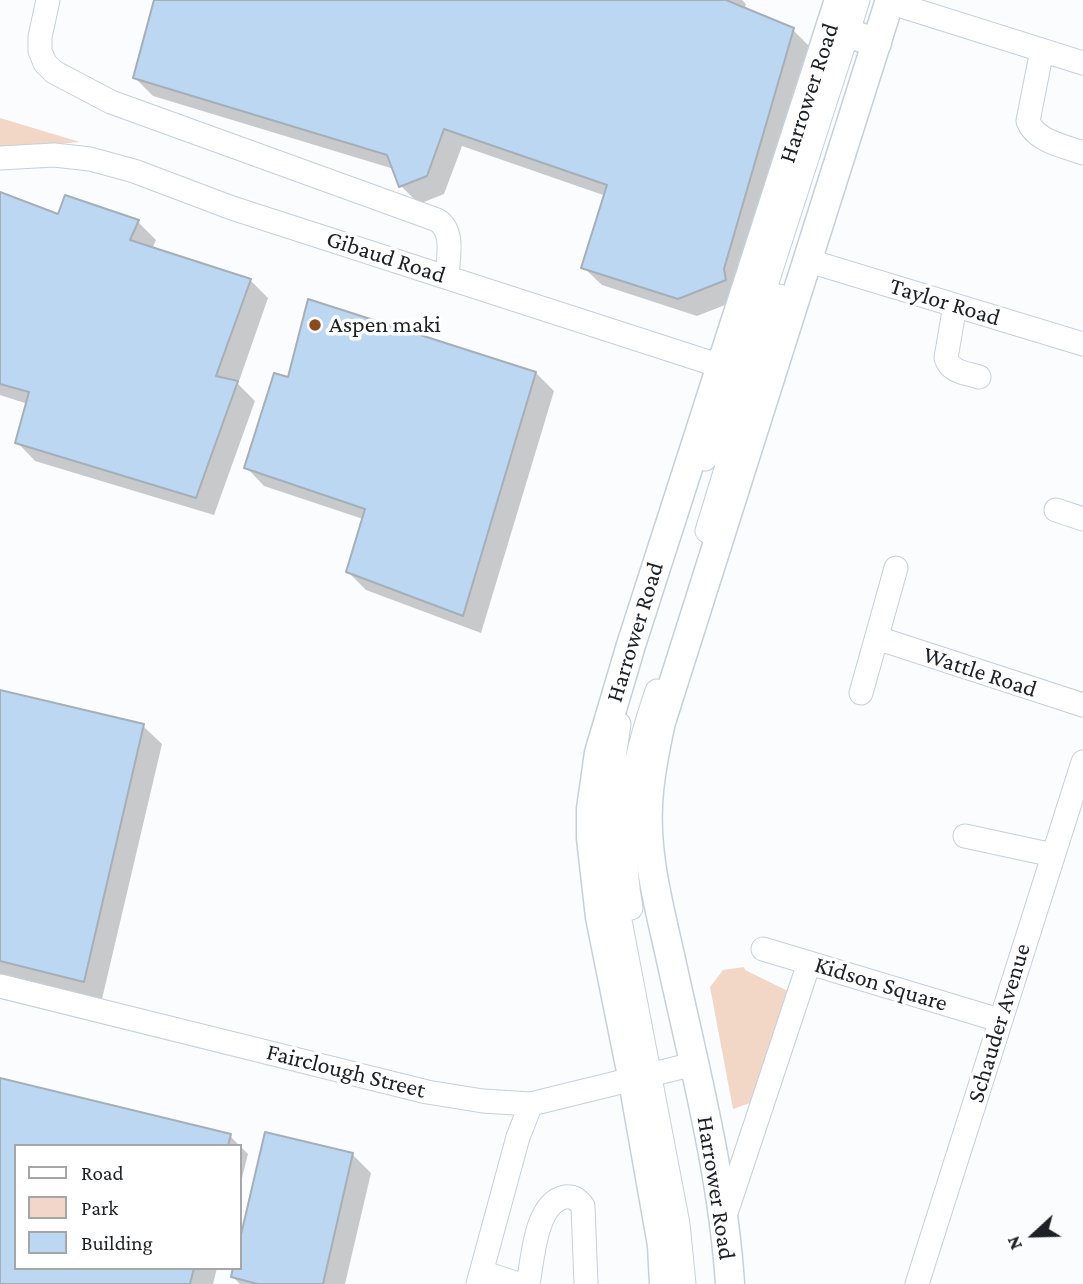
<!DOCTYPE html>
<style>
body{margin:0}
#map{position:relative;width:1083px;height:1284px;overflow:hidden;background:#fafcfe;font-family:"Crimson Pro",serif}
canvas{display:block}
.legend{position:absolute;left:14px;top:1144px;width:228px;height:126px;box-sizing:border-box;background:#fff;border:2px solid #a5a6a7;margin:0;padding:9px 12px;list-style:none;font-size:21px;color:#1d2024}
.legend li{display:flex;align-items:center;gap:14px;height:35px}
.legend b{width:35px;border:2px solid #a5a6a7}
.north{position:absolute;left:999px;top:1200px;width:70px;height:70px;-webkit-text-stroke:5px #fff;paint-order:stroke;rotate:248deg;font-size:19px;font-weight:700;line-height:28px;text-align:center;color:#1d2024}
.north::after{content:'';display:block;margin:auto;width:24px;height:32px;background:#1d2024;clip-path:polygon(50% 0,100% 100%,50% 72%,0 100%)}
</style>
<div id="map">
<canvas width="1083" height="1284"></canvas>
<ul class="legend">
<li><b style="height:9px;background:#fff"></b>Road</li>
<li><b style="height:19px;background:#f2d7c6"></b>Park</li>
<li><b style="height:19px;background:#bcd7f1"></b>Building</li>
</ul>
<div class="north">N</div>
</div>
<script>
const context = document.querySelector('canvas').getContext('2d');
context.lineJoin = 'round';
function paint(path, color) {
  context.fillStyle = color;
  context.fill(path, 'evenodd');
}
function stroke(path, color, width, dash) {
  context.strokeStyle = color;
  context.lineWidth = width;
  context.lineCap = dash ? 'butt' : 'round';
  context.setLineDash(dash || []);
  context.stroke(path);
}
function label(font, color, halo, rows, align = 'center') {
  context.font = font + ' "Crimson Pro",serif';
  context.lineWidth = 7;
  context.setLineDash([]);
  context.textBaseline = 'middle';
  context.strokeStyle = halo;
  context.fillStyle = color;
  for (const [text, x, y, turn = 0] of rows) {
    context.save();
    context.translate(x, y);
    context.rotate((+turn || 0) * Math.PI / 180);
    context.textAlign = isNaN(turn) ? turn : align;
    if (halo) context.strokeText(text, 0, 0);
    context.fillText(text, 0, 0);
    context.restore();
  }
}
const green = new Path2D(`
 M0 118 80 142 0 149Z
 M744 967 745 970 788 991 753 1102 733 1109 710 987 723 970Z`);
const shadow = new Path2D(`
 M155 0H742L746 4 744 10 793 30 811 48 743 298 697 316 602 285 583 267 606 196 462 146 444 194 419 204 401 186 394 169 153 96 135 78Z
 M0 194 59 216 66 197 138 222 156 240 152 249 250 280 268 298 238 384 255 401 214 515 35 461 17 442 28 404 0 395Z
 M536 373 554 391 481 633 366 590 348 572 363 519 264 486 246 467 289 379Z
 M0 692 143 726 162 744 102 999 0 974Z
 M0 1079 230 1136 248 1154 240 1186V1146H16V1268H217L213 1284H0Z
 M267 1135 353 1155 371 1173 345 1284H240L233 1277 240 1268V1247Z`);
const building = new Path2D(`
 M154 0H726L794 28 724 269 726 280 678 299 581 268 607 185 444 129 427 176 399 187 387 155 133 78Z
 M0 192 58 214 65 195 139 220 130 240 251 279 216 376 238 381 196 498 15 443 29 392 0 384Z
 M308 299 536 372 463 616 346 572 365 509 244 468 274 373 288 377Z
 M0 690 144 724 84 982 0 961Z
 M0 1078 231 1134 228 1146H16V1268H194L190 1284H0Z
 M265 1132 353 1153 323 1284H258L231 1277 233 1268H240V1239Z`);
const minor = new Path2D(`
 M48 0 40 37V51L45 63 54 72 111 102 437 220C455 231 448 258 447 276
 M889 2 1083 63
 M1042 50 1028 121C1035 141 1064 146 1083 153
 M0 158 54 155 90 159 134 171 232 208 736 371
 M806 260 1083 344
 M955 305 946 358C950 372 966 373 979 377
 M705 459 738 372 858 0
 M1056 510 1083 519
 M707 531 779 296
 M877 638 1083 705
 M861 693 896 568
 M619 724 608 797 609 863 678 1224 684 1284
 M965 836 1053 855
 M631 908C617 833 633 761 657 691
 M763 949 999 1020
 M0 986 427 1092 483 1101 531 1104 694 1064
 M725 1216 809 963
 M482 1272 518 1284
 M478 1284 518 1137 531 1104
 M528 1284C533 1259 535 1203 565 1197 574 1196 578 1200 583 1206L586 1284
 M917 1284 1083 762`);
const major = new Path2D(`
 M831 27 877 43
 M664 1284 662 1245 633 1081 600 917 591 838V809L599 753 631 645 839 0
 M730 1284C723 1177 696 1073 673 969 662 917 645 860 648 806 649 777 655 749 661 722L890 0`);
const markers = [
 [315,325,7,"#8c4a17"]
];
const streetNames = [
 ["Harrower Road",809,93,-72],
 ["Gibaud Road",386,257,18],
 ["Taylor Road",945,302,17],
 ["Harrower Road",635,632,-73],
 ["Wattle Road",980,672,18],
 ["Kidson Square",881,984,17],
 ["Schauder Avenue",999,1023,-73],
 ["Fairclough Street",346,1071,14],
 ["Harrower Road",716,1188,81]
];
const poiNames = [
 ["Aspen maki",329,325]
];
paint(green, '#f2d7c6');
paint(shadow, '#0003');
paint(building, '#bcd7f1');
stroke(building, '#a5afb8', 2);
stroke(minor, '#c6d0da', 25);
stroke(major, '#c6d0da', 31);
stroke(minor, '#fff', 23);
stroke(major, '#fff', 28);
for (const [x, y, r, color] of markers) {
  const dot = new Path2D();
  dot.arc(x, y, r, 0, 2 * Math.PI);
  context.fillStyle = color;
  context.fill(dot);
  stroke(dot, '#fff', 2.5);
}
label('24px', '#1d2024', '#fff', streetNames);
label('24px', '#1d2024', '#fff', poiNames, 'left');
</script>
